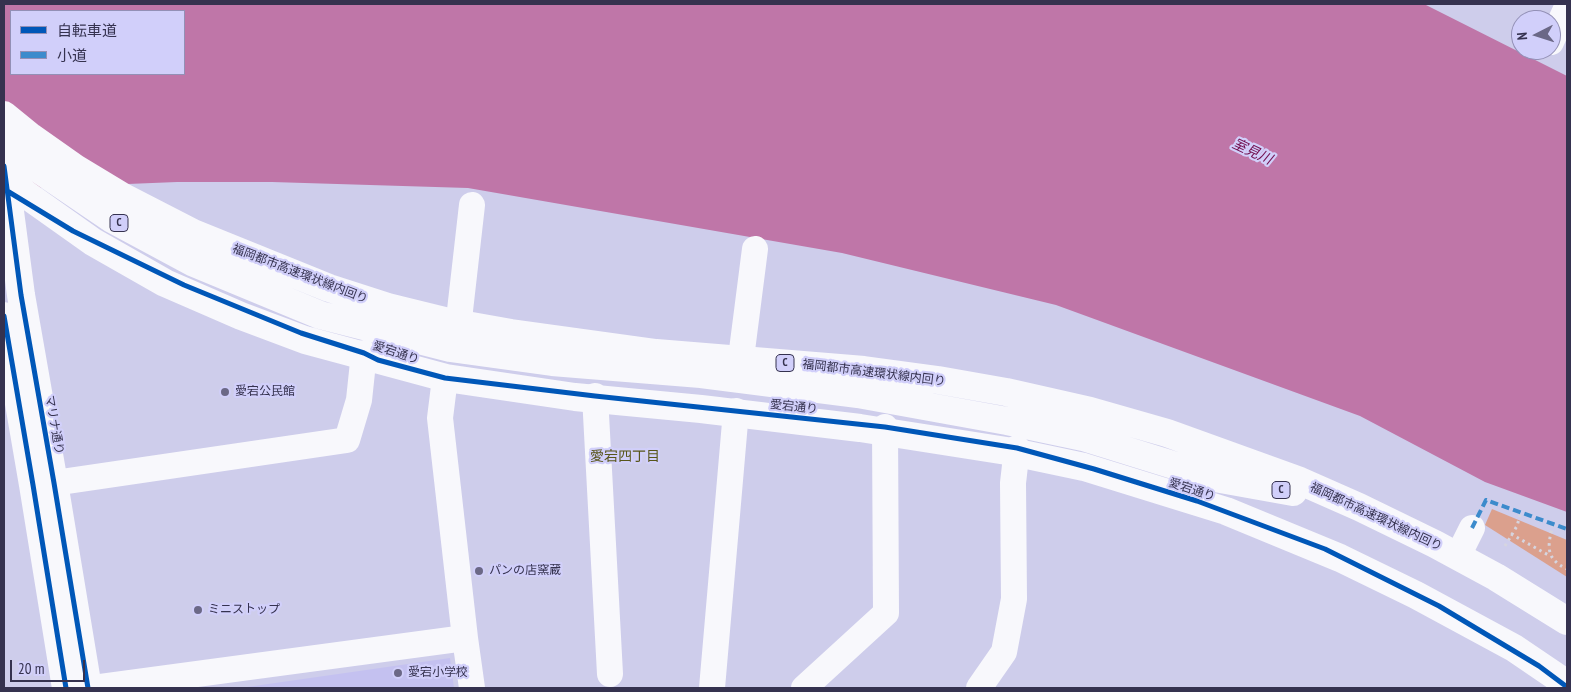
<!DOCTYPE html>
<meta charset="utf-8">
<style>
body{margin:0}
#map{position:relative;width:1571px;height:692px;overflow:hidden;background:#cecdeb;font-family:"PT Sans Narrow","Noto Sans JP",sans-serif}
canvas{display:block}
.frame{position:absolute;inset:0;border:5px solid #35324f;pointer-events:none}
.legend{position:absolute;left:10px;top:10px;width:175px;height:65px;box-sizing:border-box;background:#d1cffa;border:1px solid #9390b6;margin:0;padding:6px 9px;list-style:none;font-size:15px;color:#35324f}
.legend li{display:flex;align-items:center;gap:10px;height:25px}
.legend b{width:25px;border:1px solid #9390b6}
.north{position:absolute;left:1511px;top:10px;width:50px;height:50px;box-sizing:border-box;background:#d1cffa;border:1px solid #9390b6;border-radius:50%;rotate:265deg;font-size:14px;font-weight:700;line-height:20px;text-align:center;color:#35324f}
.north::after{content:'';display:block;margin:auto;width:18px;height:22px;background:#6b6886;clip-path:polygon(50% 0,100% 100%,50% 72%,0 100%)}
.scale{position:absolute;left:10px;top:660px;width:75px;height:22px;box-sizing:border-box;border:2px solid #35324f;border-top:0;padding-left:6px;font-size:15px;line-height:18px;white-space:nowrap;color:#35324f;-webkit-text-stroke:4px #d1cffa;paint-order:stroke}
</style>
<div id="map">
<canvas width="1571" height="692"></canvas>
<div class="frame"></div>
<ul class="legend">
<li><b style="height:6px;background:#0057b8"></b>自転車道</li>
<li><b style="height:6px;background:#3c8bcc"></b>小道</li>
</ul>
<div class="north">N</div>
<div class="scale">20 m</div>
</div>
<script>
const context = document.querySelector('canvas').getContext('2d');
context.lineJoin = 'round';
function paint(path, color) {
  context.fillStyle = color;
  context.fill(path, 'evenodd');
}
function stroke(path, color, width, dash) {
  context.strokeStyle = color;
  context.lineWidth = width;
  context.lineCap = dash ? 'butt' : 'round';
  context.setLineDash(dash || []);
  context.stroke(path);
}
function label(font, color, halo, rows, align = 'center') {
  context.font = font + ' "PT Sans Narrow","Noto Sans JP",sans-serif';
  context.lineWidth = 4.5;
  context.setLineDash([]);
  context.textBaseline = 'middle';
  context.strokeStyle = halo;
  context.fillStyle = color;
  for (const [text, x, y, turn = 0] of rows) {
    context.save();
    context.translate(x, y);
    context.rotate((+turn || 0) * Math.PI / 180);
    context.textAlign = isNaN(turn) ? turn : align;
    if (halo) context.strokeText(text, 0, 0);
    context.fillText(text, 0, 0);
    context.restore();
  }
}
const built = new Path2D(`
 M450 658 454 688H240Z`);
const green = new Path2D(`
 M1492 509 1567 540V577L1485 525Z`);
const water = new Path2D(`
 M4 4H1424L1567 76V512L1485 482 1360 416 1056 305 842 253 468 188 272 182H177L4 189ZM11 11H184V74H11Z`);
const path = new Path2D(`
 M1553 524C1548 545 1544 558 1567 569
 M1511 534 1550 556
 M1505 546 1517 526 1521 512`);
const street = new Path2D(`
 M1551 42 1567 7
 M458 328 472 205
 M741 358 755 249
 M445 378 440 418 465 638
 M595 396 610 674
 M54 483 347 440 359 400 364 353
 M1459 554 1472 528
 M93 688 465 638 472 688
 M712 688 736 411
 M804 688 886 613 885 427
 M979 688 1004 652 1014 599 1013 483 1017 448`);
const secondary = new Path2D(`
 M4 166 21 295 54 483 88 688
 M4 316 33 485 66 688`);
const highway = new Path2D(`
 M4 115 31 137 75 168 123 197 193 233 329 288 388 307 449 322 511 333 656 353 864 370 938 380 1006 392 1090 411 1167 433 1300 481 1359 507 1435 544 1496 577 1567 621
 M4 143 28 162 112 219 192 262 320 315 450 348 552 362 701 374 858 394 1007 421 1083 437 1215 478 1293 492
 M4 179 93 242 165 283 241 316 305 340 446 378 575 397 701 409 860 428 1013 452 1084 467 1226 511 1340 558 1416 595 1514 648 1567 684`);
const quiet = new Path2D(`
 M1472 528 1486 500 1567 529`);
const cycleway = new Path2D(`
 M4 166 21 295 54 483 88 688
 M4 189 73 231 184 285 301 333 364 353 378 360 445 378 595 396 885 427 1017 448 1094 469 1197 501 1325 549 1439 606 1539 666 1567 687
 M4 316 33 485 66 688`);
const markers = [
 [225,392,5,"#6b6886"],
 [479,571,5,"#6b6886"],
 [198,610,5,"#6b6886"],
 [398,673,5,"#6b6886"]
];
const shields = [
 [119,223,18],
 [785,363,18],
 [1281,490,18]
];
const shieldNames = [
 ["C",119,223],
 ["C",785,363],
 ["C",1281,490]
];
const streetNames = [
 ["福岡都市高速環状線内回り",300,274,21],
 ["愛宕通り",396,353,18],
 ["福岡都市高速環状線内回り",874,373,7],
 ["愛宕通り",794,407,6],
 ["マリナ通り",54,425,80],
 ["愛宕通り",1192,490,18],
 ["福岡都市高速環状線内回り",1376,517,25]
];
const poiNames = [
 ["愛宕公民館",235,392],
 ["パンの店窯蔵",489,571],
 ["ミニストップ",208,610],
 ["愛宕小学校",408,673]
];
const waterNames = [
 ["室見川",1252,152,25]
];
const neighbourhoodNames = [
 ["愛宕四丁目",625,457]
];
paint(built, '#c4c1f0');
paint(green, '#dba08d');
paint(water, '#bf76a8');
stroke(path, '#d6d5df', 3, [2.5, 4]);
stroke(street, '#f8f8fc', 26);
stroke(secondary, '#f8f8fc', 28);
stroke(highway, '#f8f8fc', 28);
stroke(quiet, '#3c8bcc', 4, [8, 4]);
stroke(cycleway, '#0057b8', 5);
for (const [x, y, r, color] of markers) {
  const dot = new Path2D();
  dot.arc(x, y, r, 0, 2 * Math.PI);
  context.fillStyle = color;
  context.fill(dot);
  stroke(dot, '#d1cffa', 2);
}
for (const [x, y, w] of shields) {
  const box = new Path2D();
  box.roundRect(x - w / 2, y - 8.5, w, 17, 4);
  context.fillStyle = '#d1cffa';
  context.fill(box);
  stroke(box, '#35324f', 1);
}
label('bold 11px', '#35324f', null, shieldNames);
label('12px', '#35324f', '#d1cffa', streetNames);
label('12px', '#35324f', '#d1cffa', poiNames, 'left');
label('italic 14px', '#720e4e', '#d1cffa', waterNames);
label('14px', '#58561a', '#d1cffa', neighbourhoodNames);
</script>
